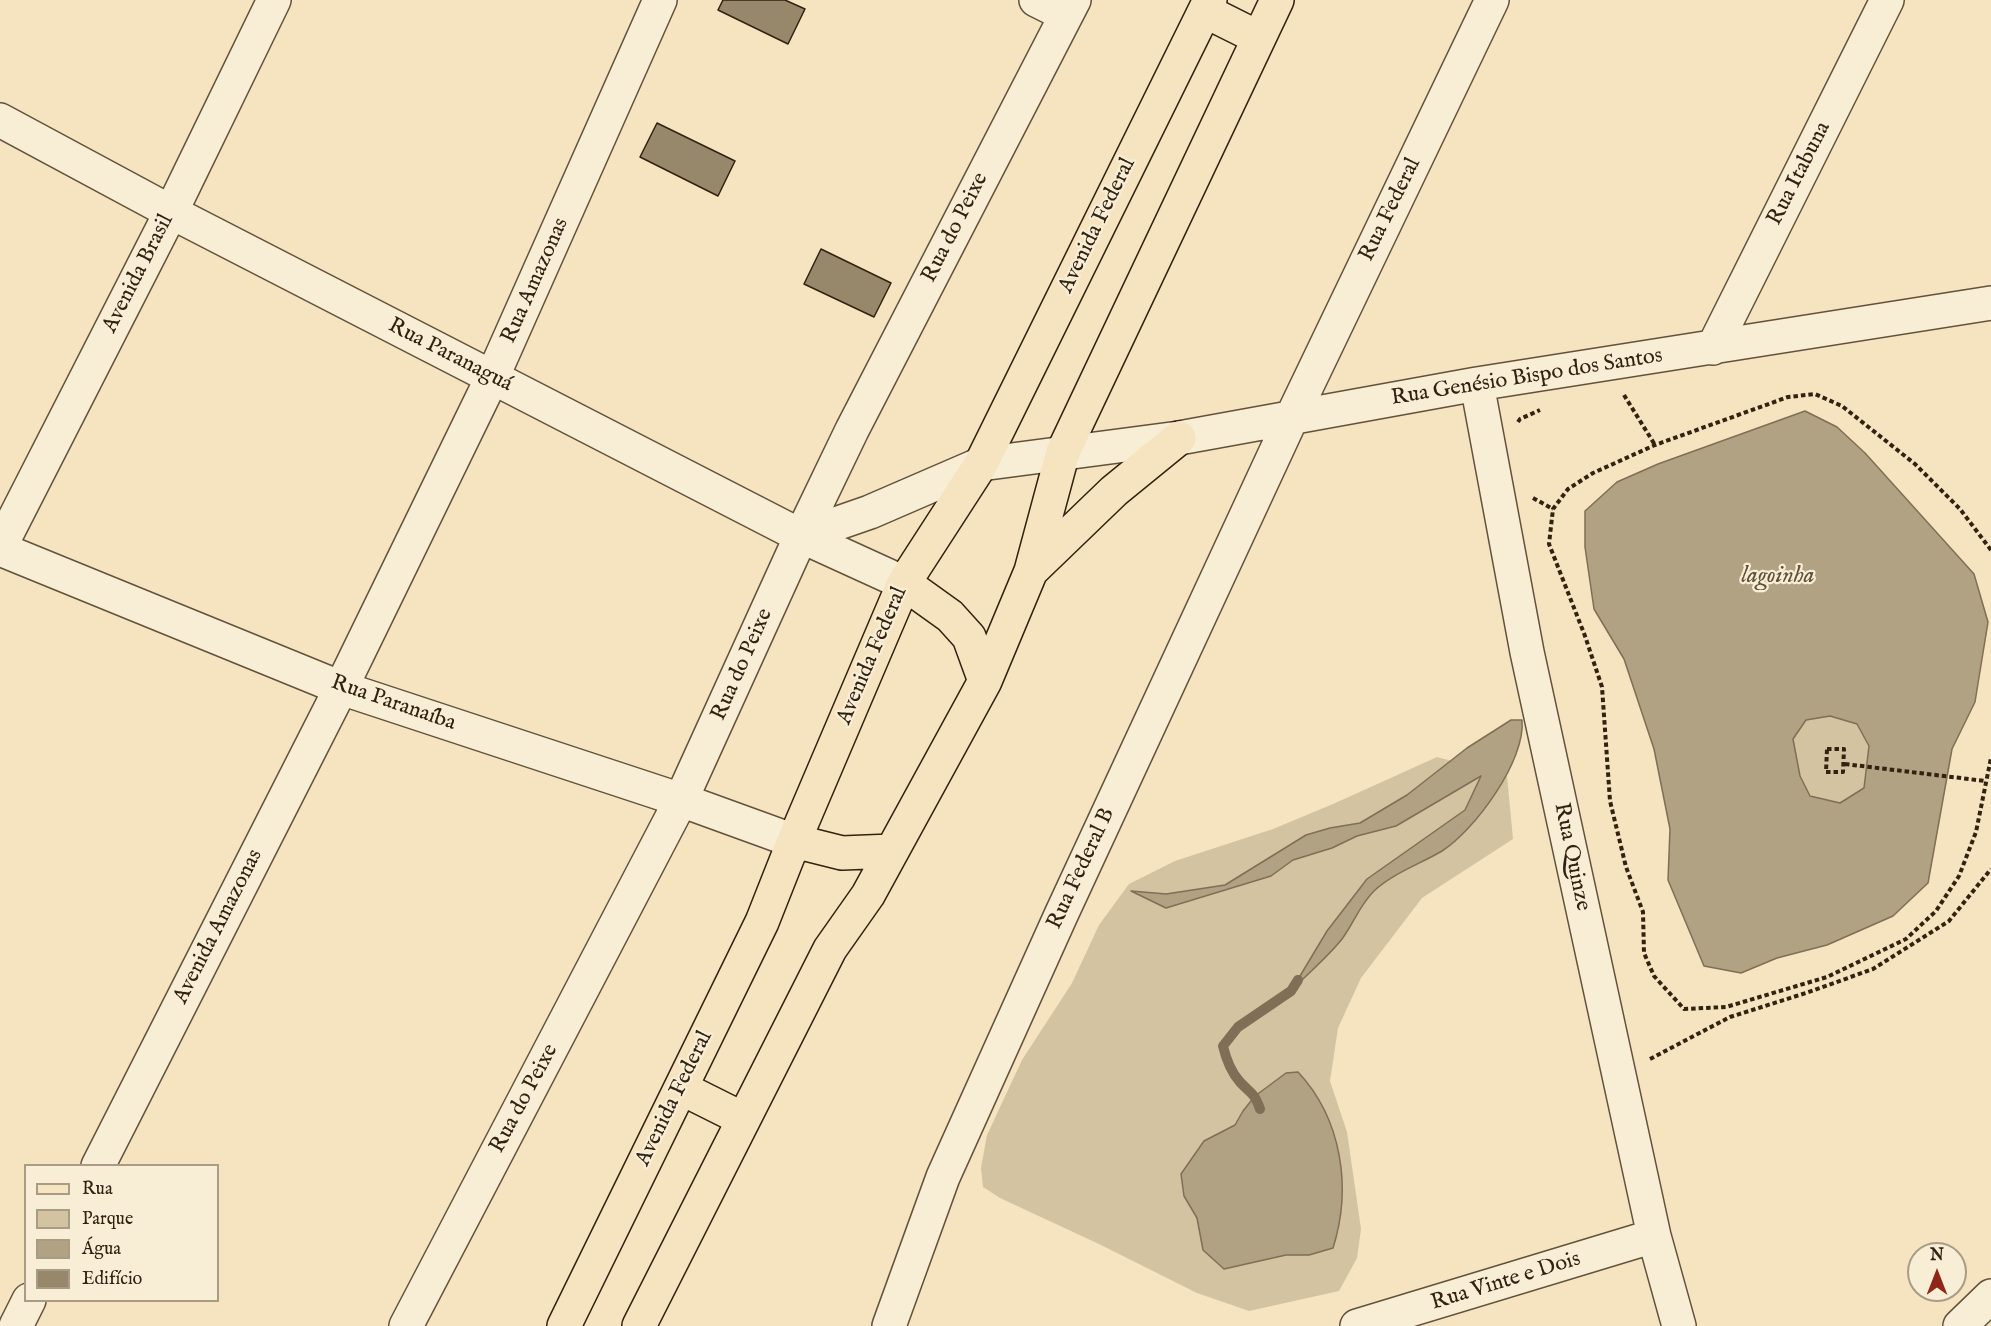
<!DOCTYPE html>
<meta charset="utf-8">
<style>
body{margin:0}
#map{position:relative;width:1991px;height:1326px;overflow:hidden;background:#f5e4bf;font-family:"IM FELL English",serif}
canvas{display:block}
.legend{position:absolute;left:24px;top:1164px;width:195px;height:138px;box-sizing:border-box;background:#f8edd5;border:2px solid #a89c87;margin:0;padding:8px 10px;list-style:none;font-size:18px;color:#312211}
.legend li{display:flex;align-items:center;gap:12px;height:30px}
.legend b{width:30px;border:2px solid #a89c87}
.north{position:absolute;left:1907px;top:1242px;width:60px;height:60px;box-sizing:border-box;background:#f8edd5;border:2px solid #a89c87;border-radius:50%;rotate:0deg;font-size:16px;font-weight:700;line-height:24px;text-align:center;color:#312211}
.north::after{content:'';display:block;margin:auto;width:21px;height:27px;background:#8f2418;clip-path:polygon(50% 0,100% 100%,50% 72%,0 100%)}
</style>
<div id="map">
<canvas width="1991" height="1326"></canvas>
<ul class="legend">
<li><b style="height:8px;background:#f5e4bf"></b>Rua</li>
<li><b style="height:16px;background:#d4c3a1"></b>Parque</li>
<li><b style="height:16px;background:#b2a284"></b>Água</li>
<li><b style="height:16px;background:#97876b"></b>Edifício</li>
</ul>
<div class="north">N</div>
</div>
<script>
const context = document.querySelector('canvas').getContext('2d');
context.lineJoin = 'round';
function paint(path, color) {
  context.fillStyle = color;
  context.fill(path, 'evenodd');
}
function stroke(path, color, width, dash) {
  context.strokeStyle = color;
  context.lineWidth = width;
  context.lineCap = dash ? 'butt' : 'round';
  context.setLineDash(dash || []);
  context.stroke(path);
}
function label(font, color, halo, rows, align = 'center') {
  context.font = font + ' "IM FELL English",serif';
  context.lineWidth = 4.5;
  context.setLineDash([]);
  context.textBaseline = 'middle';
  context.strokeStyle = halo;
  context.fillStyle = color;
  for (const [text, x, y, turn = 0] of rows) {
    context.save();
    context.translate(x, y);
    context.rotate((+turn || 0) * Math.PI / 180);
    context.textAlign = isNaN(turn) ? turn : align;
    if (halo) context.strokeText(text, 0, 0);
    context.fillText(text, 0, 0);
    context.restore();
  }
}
const green = new Path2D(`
 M1830 716 1857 724 1869 745 1864 788 1840 803 1810 796 1800 776 1793 738 1806 720Z
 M1437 757 1507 776 1513 839 1422 898 1361 978 1338 1028 1330 1081 1347 1132 1361 1229 1357 1258 1339 1291 1249 1311 1197 1293 1101 1245 1000 1198 983 1187 981 1168 987 1135 1022 1060 1072 983 1099 925 1129 884 1175 861 1273 829 1333 804ZM1298 1072C1343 1120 1346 1171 1338 1233L1309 1255H1286L1224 1269 1203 1250 1197 1218 1184 1197 1181 1174 1204 1141 1235 1125 1243 1111 1255 1096 1286 1073Z`);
const water = new Path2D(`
 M1805 411 1837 427 1865 453 1974 574 1988 622 1975 702 1952 749 1928 883 1893 916 1827 945 1777 958 1741 973 1704 966 1668 880 1670 829 1654 749 1624 659 1594 609 1585 547V511L1617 482 1658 464ZM1830 716 1857 724 1869 746 1864 788 1840 803 1810 796 1800 776 1793 739 1806 720Z
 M1511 720H1522C1526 760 1475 830 1442 851 1420 864 1394 873 1375 890 1360 904 1354 923 1342 939 1327 958 1307 974 1291 991L1327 931 1367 879 1465 810 1481 776 1396 826 1357 836 1332 848 1293 860 1271 876 1166 908 1131 891 1166 894 1225 885 1306 835 1330 828 1360 823 1407 795 1467 748Z
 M1298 1072C1342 1119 1352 1188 1333 1248L1309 1255H1286L1224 1269 1203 1250 1197 1218 1184 1196 1181 1174 1204 1141 1235 1125 1243 1111 1255 1096 1286 1073Z`);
const stream = new Path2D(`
 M1260 1109C1254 1092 1251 1094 1240 1082 1231 1072 1226 1059 1223 1046L1238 1027 1291 991 1298 980`);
const building = new Path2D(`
 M723 0H785L805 9 788 44 718 10Z
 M657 123 735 161 718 196 640 157Z
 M821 249 891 283 874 317 804 284Z`);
const path = new Path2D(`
 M1624 395 1655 445
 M1518 422 1520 419 1540 410
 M1533 498 1553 509
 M1991 550 1960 509 1915 464 1842 406 1815 394 1788 397 1655 445 1593 473 1568 489 1553 509 1549 544 1585 636 1602 687 1610 801 1626 867 1643 912 1644 953 1654 976 1684 1009 1726 1007 1827 977 1906 939 1936 911 1959 876 1976 832 1991 758
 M1827 749H1844L1843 772H1826Z
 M1845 764 1985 781
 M1650 1059 1730 1017 1806 993 1873 969 1949 921 1991 869`);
const minor = new Path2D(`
 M1036 0 1066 15
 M0 120 171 212 801 536 904 583
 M1713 348 1887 0
 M1477 384 1527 652 1654 1236 1679 1326
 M801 536 870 512 981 464 1179 438 1477 384 1991 303
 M0 547 171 212 274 0
 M0 549 341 688 681 800 794 841
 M98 1166 341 688 492 378 660 0
 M16 1326 29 1300
 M406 1326 681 800 801 536 852 430 1074 0
 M889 1326 943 1177 1061 915 1291 419 1492 0
 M1357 1326 1654 1236
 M1960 1326 1991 1296`);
const major = new Path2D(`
 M1205 11 1259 38
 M1032 570 1114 491 1179 438
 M904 583 950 616 969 637 985 681
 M794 841 842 853 892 851
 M681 1088 743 1119
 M564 1326 762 922 794 841 904 583 981 464 1210 0
 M639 1326 830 949 868 895 985 681 1031 571 1063 452 1277 0`);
const streetNames = [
 ["Rua Itabuna",1800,174,-63],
 ["Rua Federal",1391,210,-64],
 ["Avenida Federal",1098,226,-64],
 ["Rua do Peixe",956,228,-63],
 ["Avenida Brasil",139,274,-63],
 ["Rua Amazonas",536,281,-66],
 ["Rua Paranaguá",450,356,27],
 ["Rua Genésio Bispo dos Santos",1527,378,-9],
 ["Avenida Federal",873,656,-67],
 ["Rua do Peixe",743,665,-66],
 ["Rua Paranaíba",393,704,19],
 ["Rua Quinze",1571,857,78],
 ["Rua Federal B",1082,869,-65],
 ["Avenida Amazonas",219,927,-63],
 ["Rua do Peixe",525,1099,-62],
 ["Avenida Federal",675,1099,-64],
 ["Rua Vinte e Dois",1506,1282,-17]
];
const waterNames = [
 ["lagoinha",1778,577]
];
paint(green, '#d4c3a1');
paint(water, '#b2a284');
stroke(water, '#7e6f56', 1.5);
stroke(stream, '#7e6f56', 10);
paint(building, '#97876b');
stroke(building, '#312211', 1.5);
stroke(minor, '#62523c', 36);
stroke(major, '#312211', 36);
stroke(path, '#312211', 4, [4.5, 3]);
stroke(minor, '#f8edd5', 33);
stroke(major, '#f5e4bf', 33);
label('22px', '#312211', '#f8edd5', streetNames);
label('italic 24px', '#5e4f39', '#f8edd5', waterNames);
</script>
